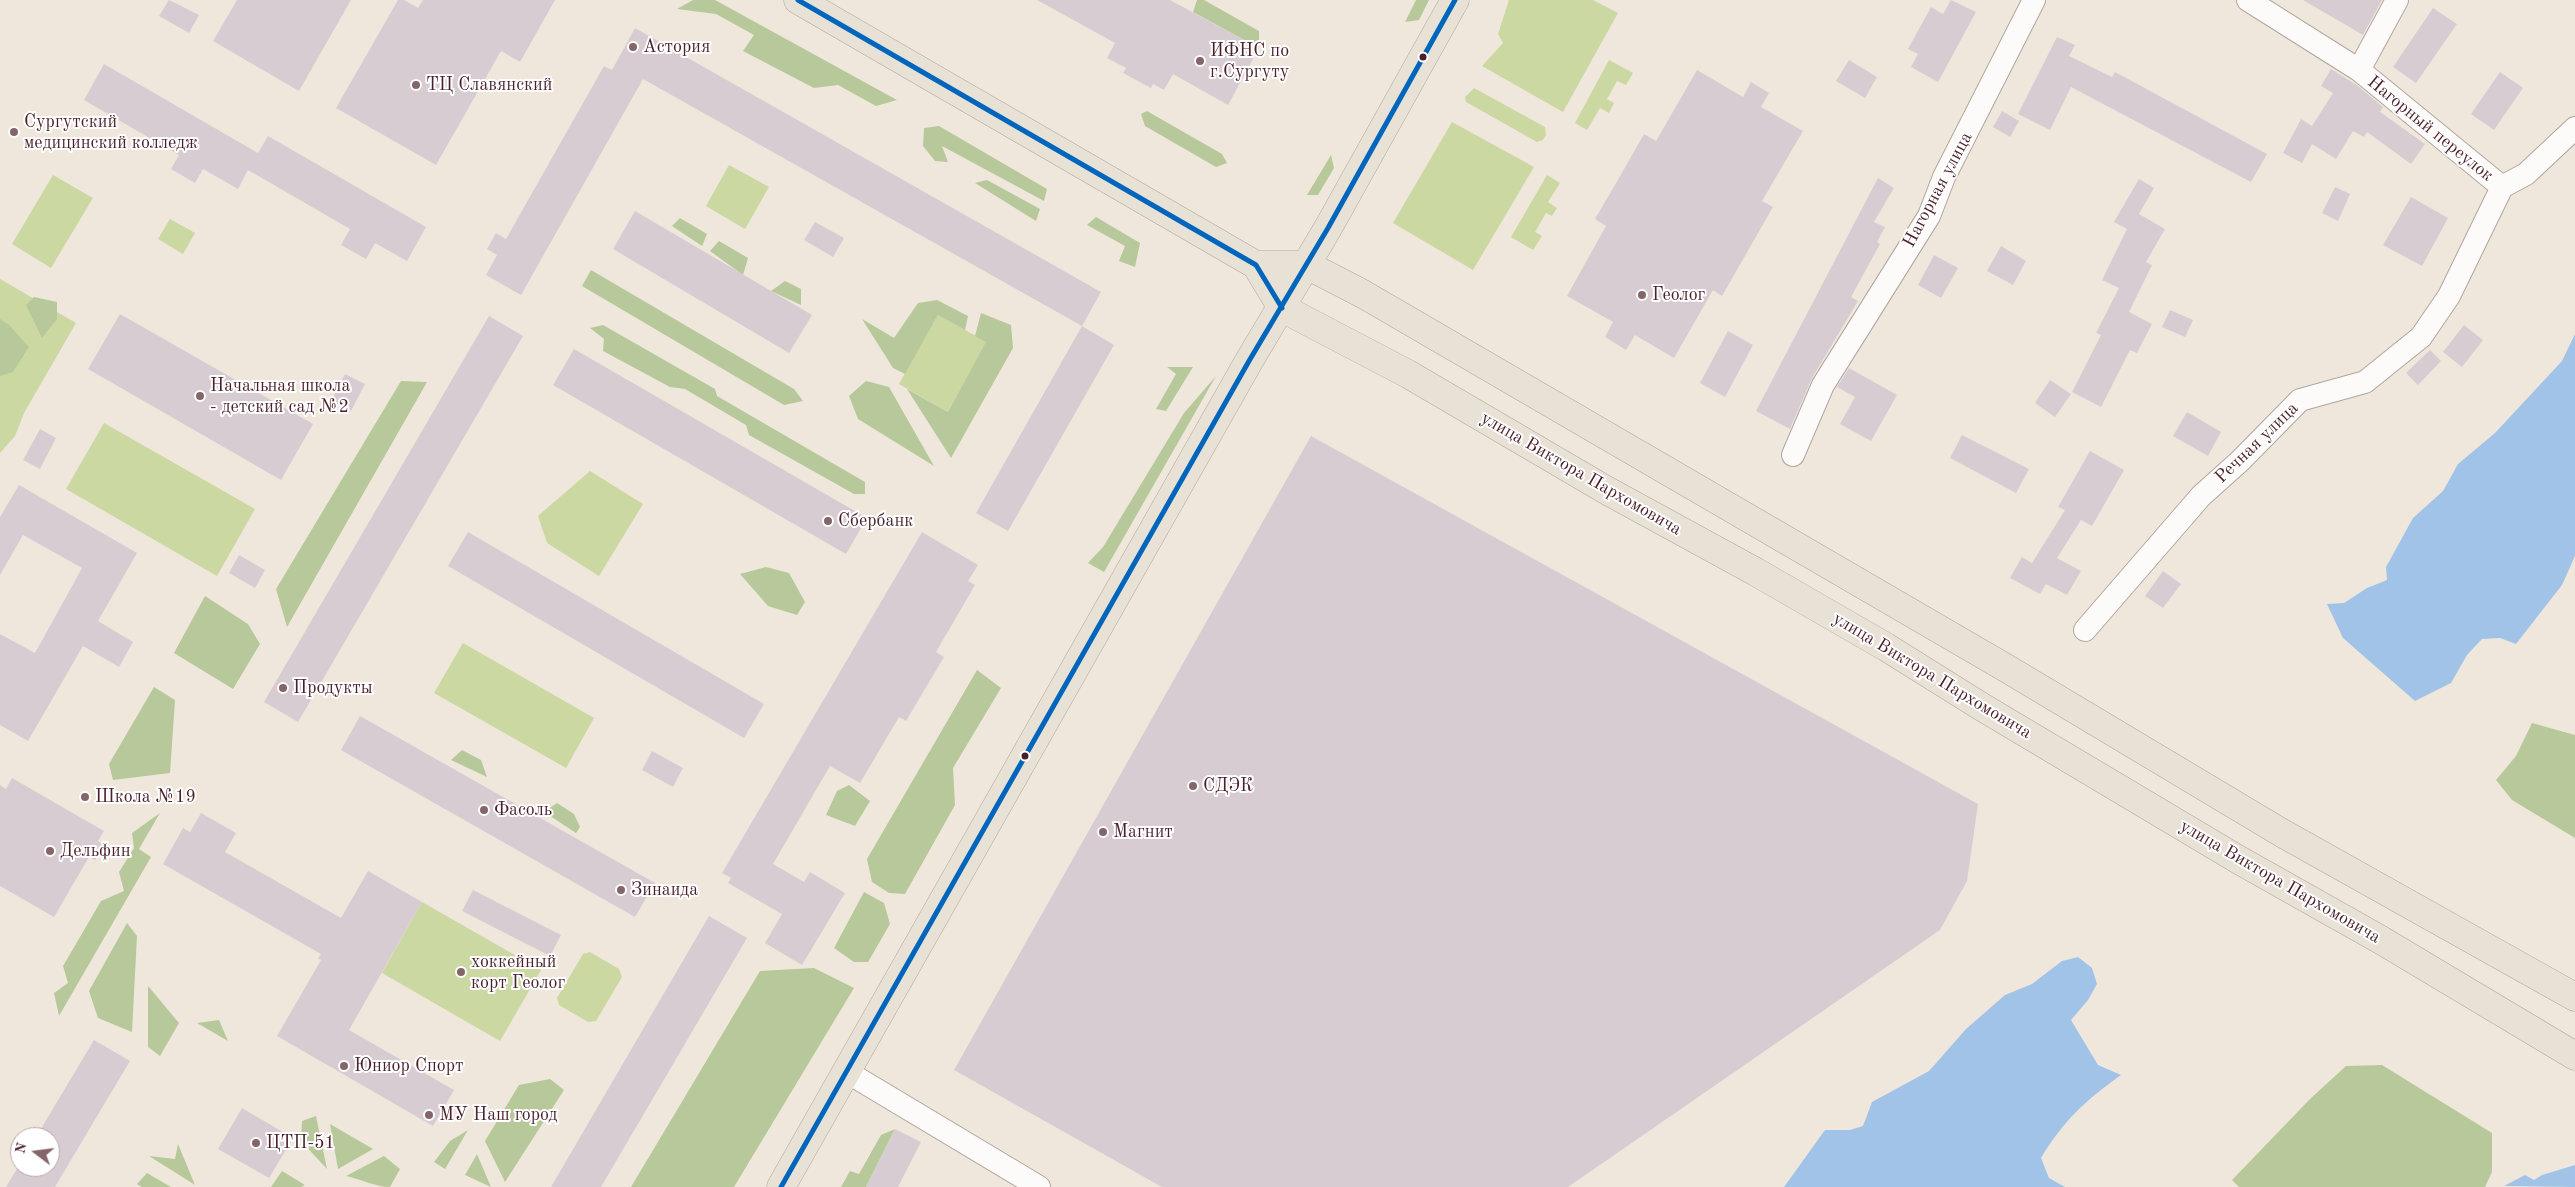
<!DOCTYPE html>
<meta charset="utf-8">
<style>
body{margin:0}
#map{position:relative;width:2575px;height:1187px;overflow:hidden;background:#efe7db;font-family:"Old Standard TT",serif}
canvas{display:block}
.north{position:absolute;left:10px;top:1127px;width:50px;height:50px;box-sizing:border-box;background:#fff;border:1px solid #b7a5aa;border-radius:50%;rotate:285deg;font-size:14px;font-weight:700;line-height:20px;text-align:center;color:#4a1f2b}
.north::after{content:'';display:block;margin:auto;width:18px;height:22px;background:#846569;clip-path:polygon(50% 0,100% 100%,50% 72%,0 100%)}
</style>
<div id="map">
<canvas width="2575" height="1187"></canvas>
<div class="north">N</div>
</div>
<script>
const context = document.querySelector('canvas').getContext('2d');
context.lineJoin = 'round';
function paint(path, color) {
  context.fillStyle = color;
  context.fill(path, 'evenodd');
}
function stroke(path, color, width, dash) {
  context.strokeStyle = color;
  context.lineWidth = width;
  context.lineCap = dash ? 'butt' : 'round';
  context.setLineDash(dash || []);
  context.stroke(path);
}
function label(font, color, halo, rows, align = 'center') {
  context.font = font + ' "Old Standard TT",serif';
  context.lineWidth = 4;
  context.setLineDash([]);
  context.textBaseline = 'middle';
  context.strokeStyle = halo;
  context.fillStyle = color;
  for (const [text, x, y, turn = 0] of rows) {
    context.save();
    context.translate(x, y);
    context.rotate((+turn || 0) * Math.PI / 180);
    context.textAlign = isNaN(turn) ? turn : align;
    if (halo) context.strokeText(text, 0, 0);
    context.fillText(text, 0, 0);
    context.restore();
  }
}
const green = new Path2D(`
 M1509 0H1593L1618 13 1563 112 1482 66 1503 43 1498 34Z
 M1609 60 1633 73 1626 85 1617 81 1607 99 1614 103 1609 113 1600 108 1587 130 1575 123Z
 M1474 88 1545 127 1546 135 1543 140 1537 142 1466 102 1465 97Z
 M1452 122 1534 167 1473 270 1393 223Z
 M729 165 769 187 745 229 706 206Z
 M53 175 93 198 51 268 12 244Z
 M1547 175 1560 183 1548 202 1557 208 1552 216 1546 213 1535 232 1542 236 1533 250 1511 237Z
 M170 219 195 233 183 254 158 239Z
 M0 279 76 323 24 413 15 436 0 453Z
 M938 315 987 342 948 412 899 384Z
 M104 423 255 509 217 576 66 489Z
 M590 471 643 504 599 576 547 543 538 516Z
 M463 643 594 718 566 768 434 693Z
 M422 902 541 970 500 1041 382 973Z
 M590 952 619 969 622 977 596 1021 588 1022 559 1005 557 998 583 954Z`);
const forest = new Path2D(`
 M693 0H715L897 100 876 106 838 85 814 88 743 51 754 35 716 14 677 9Z
 M1197 0H1204L1259 31V48L1193 12Z
 M1416 0H1429L1419 20 1405 22Z
 M1147 111 1222 154 1227 163 1216 167 1145 126 1141 114Z
 M939 126 1047 189 1044 201 942 146 948 162 935 161 923 146 924 128Z
 M1331 155 1334 168 1318 195H1307Z
 M987 180 1040 209 1036 221 975 183Z
 M1096 217 1140 243 1135 267 1119 261 1125 246 1087 225Z
 M680 218 707 234 702 246 672 226Z
 M719 241 748 258 743 275 710 251Z
 M591 270 794 389 803 401 784 405 582 286Z
 M785 281 801 289V305L771 291Z
 M34 297 57 302V319L42 338 26 305Z
 M937 300 968 316 965 330 938 315 905 374 893 368 862 319 894 338 918 303Z
 M981 313 1011 325 1013 348 951 458 907 389 948 412 986 342 975 336Z
 M0 319 9 325 29 347 13 372 0 376Z
 M603 325 715 389 717 396 865 482V494H854L749 435 746 425 685 389 670 387 603 351 604 339 590 328Z
 M1167 367H1193L1166 411 1156 409 1176 374Z
 M1216 376 1104 572 1088 563 1103 547 1184 413Z
 M401 381 427 382 287 627 276 589Z
 M866 381 889 387 934 466 858 419 849 396Z
 M766 567 789 573 805 602 797 615 768 606 740 574Z
 M205 596 248 624 260 644 233 689 174 653Z
 M977 670 1001 688 953 768 955 805 905 894 889 893 872 882 867 859Z
 M154 687 175 700 170 773 113 780 109 764Z
 M2532 723 2575 735V838L2512 800 2496 780 2516 756Z
 M462 750 481 760 487 777 451 760Z
 M849 785 870 801 855 826 826 815 837 791Z
 M557 803 574 814 580 827 576 833 544 812Z
 M160 813 139 849 151 857 59 1016 54 993 68 983 63 966 101 901 124 891 119 872 134 848 132 833Z
 M864 892 884 903 890 924 868 962H854L834 948Z
 M127 923 137 936 132 1032 98 1018 89 991Z
 M814 968 854 988 734 1187H631L760 971Z
 M148 986 179 1023 160 1056 148 1047Z
 M219 1020 228 1041 197 1023Z
 M2382 1065 2492 1133V1172L2485 1187H2239L2232 1180 2311 1098 2346 1066Z
 M550 1079 564 1090 505 1182 485 1141 519 1085Z
 M316 1116 327 1169 301 1141 302 1121Z
 M330 1124 373 1149 338 1169Z
 M895 1129 866 1187H841L850 1171 859 1174 881 1135Z
 M468 1130 445 1169 434 1162 450 1141Z
 M178 1144 195 1185 149 1156 175 1159Z
 M477 1154 491 1187 465 1175Z
 M384 1156 400 1169 390 1187C376 1187 360 1179 346 1176Z
 M282 1171 305 1185 301 1187H271Z
 M147 1173 171 1187H142L137 1184Z`);
const water = new Path2D(`
 M2575 334V556L2562 585 2516 644 2500 638 2482 639 2467 655 2451 683 2415 701 2343 638 2327 604 2344 603 2367 588 2387 580 2386 567 2413 518 2443 491 2458 464 2495 433 2562 361Z
 M2078 957 2092 968 2097 984 2088 1000 2071 1020 2098 1065 2121 1075C2085 1101 2064 1120 2041 1158L2049 1178 2065 1187H1784L1825 1130H1850L1863 1126 1872 1102 1929 1071 1966 1029 2005 995 2032 984 2062 961Z
 M2575 1165V1187L2504 1186 2525 1175 2534 1180 2542 1175Z`);
const building = new Path2D(`
 M169 0 199 15 189 33 159 16Z
 M237 0H351L299 91 213 41Z
 M398 0H404L418 8 423 0H555L520 62 501 51 436 165 336 108Z
 M1037 0H1170L1259 48 1228 105 1173 74 1164 90 1153 84 1151 88 1123 73 1126 68 1107 58 1115 43Z
 M1951 0 1976 12 1938 82 1911 67 1918 54 1908 49 1931 7 1943 14Z
 M2303 0H2382L2363 35Z
 M2433 8 2457 24 2416 83 2393 67Z
 M635 28 1101 292 1082 326 1114 345 1008 531 976 513 1082 326 643 79 521 295 486 275 497 255 487 249 496 233 506 239 604 66 612 70Z
 M2057 37 2075 45 2069 56 2112 77 2115 72 2267 154 2251 182 2071 87 2050 130 2018 114Z
 M1849 60 1877 77 1865 98 1836 81Z
 M104 64 258 153 268 136 426 227 407 261 375 243 366 259 341 245 350 229 248 170 238 189 203 169 195 183 171 169 179 155 84 100Z
 M2331 69 2358 86 2383 107 2380 112 2425 144 2411 164 2367 132 2364 137 2353 131 2336 159 2312 144 2302 163 2283 153 2301 119 2312 126 2333 93 2321 86Z
 M1697 70 1743 97 1751 82 1769 93 1761 107 1803 131 1762 201 1773 207 1722 296 1713 290 1674 358 1635 335 1626 350 1605 337 1613 322 1567 296 1606 226 1595 219 1619 178 1644 134 1656 141Z
 M2500 72 2523 88 2494 130 2471 114Z
 M2002 111 2019 121 2010 137 1993 127Z
 M1878 178 1894 188 1874 222 1885 227 1877 242 1880 244 1851 297 1858 301 1812 378 1790 429 1756 411Z
 M2139 179 2154 188 2139 214 2165 229 2146 262 2152 265 2129 312 2152 324 2137 353 2130 350 2101 407 2072 392 2101 335 2096 333 2119 288 2102 280 2127 229 2114 222Z
 M2335 187 2350 194 2338 221 2322 213Z
 M2411 197 2448 218 2422 266 2383 245Z
 M635 211 812 315 789 353 613 249Z
 M815 222 844 238 833 257 804 240Z
 M2001 246 2026 261 2013 285 1987 271Z
 M1934 255 1958 268 1941 298 1918 285Z
 M2170 310 2193 320 2185 337 2162 327Z
 M120 314 313 424 281 480 88 369Z
 M489 316 523 336 298 722 264 702Z
 M2464 325 2483 340 2462 367 2443 352Z
 M1728 331 1753 345 1725 397 1700 383Z
 M574 349 867 518 846 554 553 385Z
 M2430 350 2441 361 2418 385 2406 373Z
 M1849 368 1897 395 1871 441 1840 424 1855 397 1837 387Z
 M345 374 365 384 351 411 331 401Z
 M2050 380 2071 394 2055 417 2035 403Z
 M2187 412 2221 432 2208 456 2173 436Z
 M40 429 56 438 40 469 23 460Z
 M1962 435 2029 469 2016 493 1950 458Z
 M1311 436 1978 804 1967 881 1940 930 1568 1187H1162L954 1070Z
 M2090 451 2124 470 2092 526 2081 520 2057 558 2081 571 2067 595 2046 584 2040 594 2010 578 2022 557 2032 563 2065 510 2058 507Z
 M19 485 137 553 98 621 133 642 119 667 83 646 28 741 0 725V634L35 653 82 568 23 535 0 575V517Z
 M468 532 764 704 744 738 448 566Z
 M922 532 978 565 968 581 975 585 936 652 944 657 906 721 899 717 860 783 830 766 773 864 804 882 810 872 845 893 802 965 765 943 782 914 728 883 731 878 722 873Z
 M239 555 265 570 255 588 229 573Z
 M2163 571 2181 584 2163 608 2145 596Z
 M360 716 655 883 635 917 341 750Z
 M652 751 683 768 673 787 642 770Z
 M12 778 104 831 98 841 104 845 95 860 89 857 54 917 0 886V785L6 789Z
 M201 813 236 833 225 852 341 918 368 871 422 902 349 1030 454 1090 433 1126 277 1036 321 960 318 958 321 954 163 864 183 828 190 832Z
 M473 890 561 935 550 956 462 911Z
 M709 916 747 938 601 1187H551Z
 M94 1040 130 1061 90 1128 55 1187H6L20 1164V1167H50V1137H36Z
 M242 1108 293 1138 269 1178 218 1149Z
 M895 1129 921 1142 898 1187H866Z`);
const minor = new Path2D(`
 M2248 0 2359 70 2502 187
 M2359 70 2397 0
 M1793 455 1823 385 1929 216 1944 177 2034 0
 M2085 630 2201 496 2240 461 2300 400 2365 382 2421 337 2449 296 2502 187 2526 174 2575 128
 M847 1072 1039 1187`);
const major = new Path2D(`
 M798 0 1256 265 1282 308
 M1256 265H1307L1363 294 2006 668 2282 833 2575 997
 M1282 308 1408 374 1606 490 1756 572 1886 647 1982 707 2239 860 2381 940 2575 1056
 M781 1187 1249 361 1328 228 1455 0`);
const bus1 = new Path2D(`
 M798 0 1256 265 1282 308
 M781 1187 1249 361 1328 228 1455 0`);
const markers = [
 [633,47,5,"#846569"],
 [1423,57,4.5,"#4a1f2b"],
 [1200,61,5,"#846569"],
 [416,85,5,"#846569"],
 [14,132,5,"#846569"],
 [1642,295,5,"#846569"],
 [200,396,5,"#846569"],
 [828,521,5,"#846569"],
 [283,688,5,"#846569"],
 [1025,756,4.5,"#4a1f2b"],
 [1193,786,5,"#846569"],
 [85,797,5,"#846569"],
 [484,810,5,"#846569"],
 [1103,832,5,"#846569"],
 [50,851,5,"#846569"],
 [621,890,5,"#846569"],
 [461,972,5,"#846569"],
 [344,1066,5,"#846569"],
 [429,1115,5,"#846569"],
 [256,1143,5,"#846569"]
];
const poiNames = [
 ["Астория",643,47],
 ["ИФНС по",1210,51],
 ["г.Сургуту",1210,72],
 ["ТЦ Славянский",426,85],
 ["Сургутский",24,122],
 ["медицинский колледж",24,143],
 ["Геолог",1652,295],
 ["Начальная школа",210,386],
 ["- детский сад №2",210,407],
 ["Сбербанк",838,521],
 ["Продукты",293,688],
 ["СДЭК",1203,786],
 ["Школа №19",95,797],
 ["Фасоль",494,810],
 ["Магнит",1113,832],
 ["Дельфин",60,851],
 ["Зинаида",631,890],
 ["хоккейный",471,962],
 ["корт Геолог",471,983],
 ["Юниор Спорт",354,1066],
 ["МУ Наш город",439,1115],
 ["ЦТП-51",266,1143]
];
const streetNames = [
 ["Нагорный переулок",2430,129,39],
 ["Нагорная улица",1938,190,-62],
 ["Речная улица",2257,443,-44],
 ["улица Виктора Пархомовича",1581,474,30],
 ["улица Виктора Пархомовича",1932,676,31],
 ["улица Виктора Пархомовича",2280,882,30]
];
paint(green, '#cbd8a2');
paint(forest, '#b7c99a');
paint(water, '#a2c3e8');
paint(building, '#d8ccd3');
stroke(minor, '#b0a6a0', 24);
stroke(major, '#b0a6a0', 29);
stroke(minor, '#fdfbfa', 22);
stroke(major, '#e8e2d6', 28);
stroke(bus1, '#0065bd', 5);
for (const [x, y, r, color] of markers) {
  const dot = new Path2D();
  dot.arc(x, y, r, 0, 2 * Math.PI);
  context.fillStyle = color;
  context.fill(dot);
  stroke(dot, '#fff', 2);
}
label('18px', '#4a1f2b', '#fff', poiNames, 'left');
label('18px', '#4a1f2b', '#fff', streetNames);
</script>
